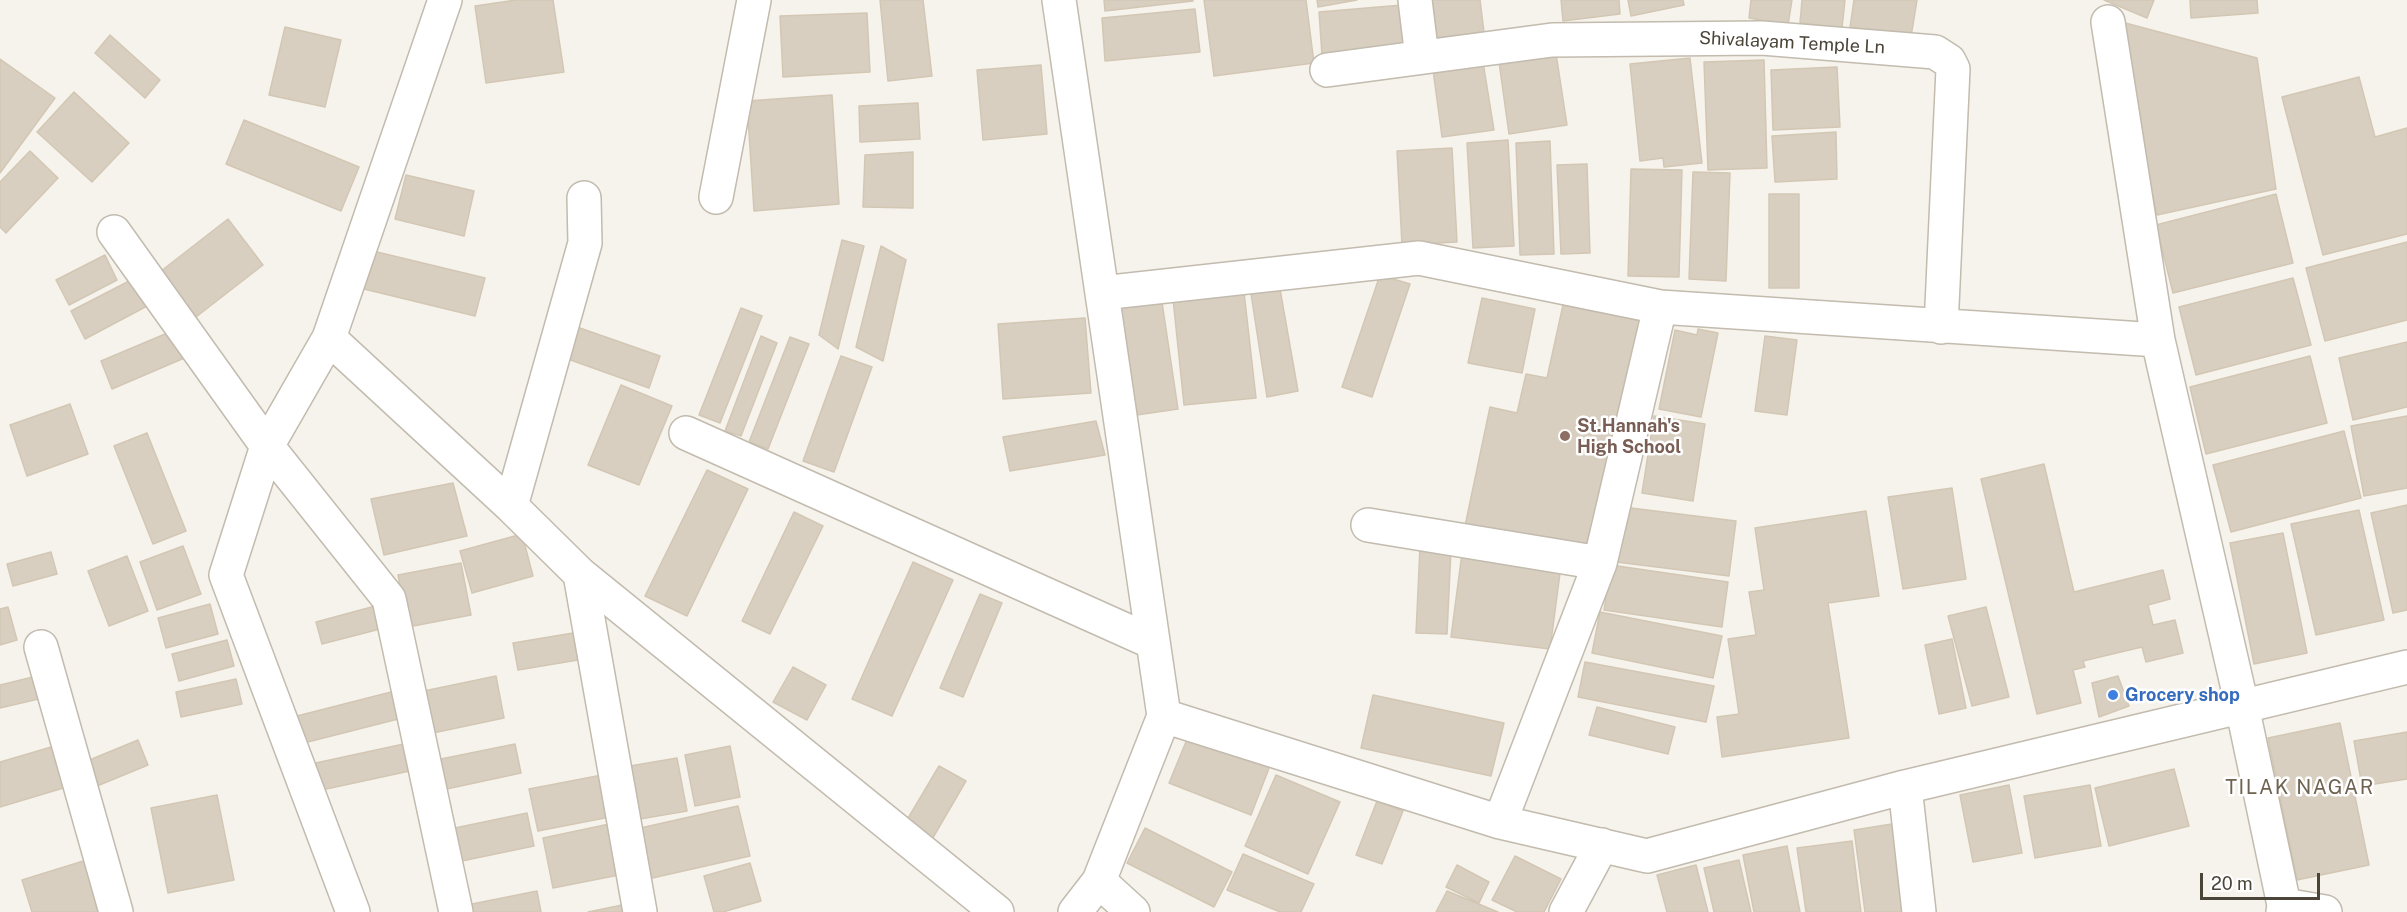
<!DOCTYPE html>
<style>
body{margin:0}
#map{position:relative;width:2407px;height:912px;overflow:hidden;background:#f6f3ec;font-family:"Public Sans",sans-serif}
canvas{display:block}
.scale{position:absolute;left:2200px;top:873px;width:120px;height:27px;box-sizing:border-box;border:3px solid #4b4439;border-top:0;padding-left:8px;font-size:18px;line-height:21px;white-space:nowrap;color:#4b4439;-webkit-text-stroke:4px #fff;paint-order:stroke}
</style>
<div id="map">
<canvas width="2407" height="912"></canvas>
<div class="scale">20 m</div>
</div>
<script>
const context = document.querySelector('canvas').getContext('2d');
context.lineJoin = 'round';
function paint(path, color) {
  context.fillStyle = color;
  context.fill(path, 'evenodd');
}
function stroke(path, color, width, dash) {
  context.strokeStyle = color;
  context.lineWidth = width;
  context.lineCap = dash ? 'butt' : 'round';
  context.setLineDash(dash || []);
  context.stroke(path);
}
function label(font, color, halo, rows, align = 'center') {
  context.font = font + ' "Public Sans",sans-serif';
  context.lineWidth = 5;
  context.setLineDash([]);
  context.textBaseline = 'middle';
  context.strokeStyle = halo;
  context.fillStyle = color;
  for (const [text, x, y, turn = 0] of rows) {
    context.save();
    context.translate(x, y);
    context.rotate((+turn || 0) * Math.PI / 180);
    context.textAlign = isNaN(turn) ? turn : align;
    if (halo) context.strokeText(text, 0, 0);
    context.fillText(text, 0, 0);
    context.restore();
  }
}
const building = new Path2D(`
 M516 0H553L564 72 486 83 475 6Z
 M880 0H923L932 76 888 81Z
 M1104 0H1193V1L1105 11Z
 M1204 0H1306L1314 63 1214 76Z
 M1317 0H1357L1318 7Z
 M1430 0H1480L1484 32 1434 38Z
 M1561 0H1619L1620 14 1563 21Z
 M1628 0H1683L1684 5 1631 16Z
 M1751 0H1792L1788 25 1749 18Z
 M1802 0H1845L1842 28 1800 23Z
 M1854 0H1917L1911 37 1850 27Z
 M2104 0H2154L2147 18Z
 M2190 0H2257L2258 13 2191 18Z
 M1402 5 1405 48 1322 55 1319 12Z
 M1195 9 1200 52 1105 61 1102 18Z
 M867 13 870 72 783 77 780 16Z
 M2114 20 2257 58 2276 189 2157 215Z
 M285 27 341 40 325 107 269 95Z
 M110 35 160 80 145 98 95 53Z
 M1555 47 1567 125 1509 134 1498 55Z
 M1690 58 1702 163 1664 167 1663 158 1640 161 1630 64Z
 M0 59 55 98 0 173Z
 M1764 60 1767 168 1708 170 1704 62Z
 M1483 62 1494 130 1442 137 1433 70Z
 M1041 65 1047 134 983 140 977 70Z
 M1837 67 1840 127 1773 130 1771 70Z
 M2359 77 2375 137 2407 128V234L2323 255 2282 97Z
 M74 92 129 143 92 182 37 132Z
 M832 95 839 204 754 211 747 101Z
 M918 103 920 139 860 142 859 106Z
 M244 120 359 167 341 211 226 164Z
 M1836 132 1837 179 1775 182 1772 136Z
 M1508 140 1514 246 1473 248 1467 143Z
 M1550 141 1554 254 1520 255 1516 143Z
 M1452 148 1457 242 1402 245 1397 151Z
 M30 151 58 178 6 233 0 227V182Z
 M913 152V208L863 207 865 155Z
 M1587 164 1590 253 1561 254 1557 165Z
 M1631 169 1682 170 1679 277 1628 276Z
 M1693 172 1730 173 1726 281 1689 279Z
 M406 175 474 191 464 236 395 219Z
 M1769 194H1799V288H1769Z
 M2276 194 2293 263 2173 293 2156 225Z
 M228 219 263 265 196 317 161 271Z
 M842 240 864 246 838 349 819 335Z
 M2407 242V320L2325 341 2306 268Z
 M881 246 906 260 883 361 856 347Z
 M373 251 485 278 475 316 364 289Z
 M105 255 117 280 69 305 56 280Z
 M1380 275 1410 284 1372 397 1342 387Z
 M135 278 149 305 85 339 71 311Z
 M2293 278 2311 345 2196 375 2179 307Z
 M1280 289 1298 391 1267 397 1251 294Z
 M1244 292 1256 398 1184 405 1173 299Z
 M1482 298 1535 309 1522 373 1468 363Z
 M1162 302 1178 409 1130 416 1114 309Z
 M1563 305 1642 321 1592 553 1465 526 1490 407 1517 413 1526 374 1547 378Z
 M741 308 762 316 720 423 699 415Z
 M1085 318 1091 393 1003 399 998 324Z
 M577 327 660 356 649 388 565 358Z
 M177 329 189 356 112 389 101 361Z
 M1698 329 1718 333 1701 417 1659 409 1675 330 1697 335Z
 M761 336 777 343 741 436 725 431Z
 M1765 336 1797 340 1787 415 1755 411Z
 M790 337 809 344 768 449 749 442Z
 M2407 342V407L2353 420 2339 358Z
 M841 356 872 367 834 472 803 461Z
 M2310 356 2327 423 2206 454 2190 387Z
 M621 385 672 406 639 485 588 465Z
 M70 404 88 454 27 476 10 425Z
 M1654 416 1705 424 1693 501 1642 493Z
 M2407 416V488L2364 496 2351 426Z
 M1096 421 1105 455 1010 471 1003 437Z
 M2344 431 2361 498 2231 532 2213 465Z
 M147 433 186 531 153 544 114 446Z
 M2044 464 2074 592 2163 570 2170 599 2148 605 2153 625 2175 620 2183 653 2146 662 2142 647 2083 661 2085 667 2073 670 2081 703 2037 714 1981 479Z
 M707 470 748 489 687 616 645 596Z
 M453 483 467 536 384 555 371 499Z
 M1952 488 1966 579 1903 589 1888 497Z
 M2407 505V610L2393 613 2371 513Z
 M1623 507 1736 521 1729 576 1616 562Z
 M2359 510 2384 620 2316 635 2291 524Z
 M1866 511 1879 596 1828 603 1849 738 1722 757 1717 717 1739 714 1728 639 1756 635 1749 592 1764 590 1755 528Z
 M794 512 823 526 770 634 742 621Z
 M2283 533 2307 653 2254 664 2230 543Z
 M522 534 533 576 472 593 460 551Z
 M183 546 201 594 157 610 140 562Z
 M1420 547 1451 549 1447 634 1416 633Z
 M51 552 57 574 13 586 7 564Z
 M1462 553 1561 566 1550 649 1451 637Z
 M127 556 148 611 109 626 88 571Z
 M913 562 953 580 892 716 852 699Z
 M461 563 471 615 408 627 398 575Z
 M1611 565 1728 582 1722 627 1604 610Z
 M980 594 1002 603 963 697 940 688Z
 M210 604 218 634 166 648 158 618Z
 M379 605 384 628 322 644 316 622Z
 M8 607 17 640 0 645V609Z
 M1986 607 2009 697 1972 706 1948 616Z
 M1600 612 1722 636 1713 678 1592 653Z
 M573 633 578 660 518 670 513 643Z
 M1952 639 1966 708 1939 714 1925 645Z
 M227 640 234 666 179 681 172 654Z
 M1585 662 1714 686 1706 722 1578 697Z
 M793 667 826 685 807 720 773 702Z
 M41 675 47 697 0 708V685Z
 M496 676 504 718 433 733 424 691Z
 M2118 676 2129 706 2099 717 2092 683Z
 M236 679 242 704 181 717 176 692Z
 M399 690 406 717 300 744 293 717Z
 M1373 695 1504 723 1491 776 1361 748Z
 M1597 707 1675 727 1668 754 1589 735Z
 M2340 723 2369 865 2297 880 2268 738Z
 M1190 732 1271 763 1251 815 1169 783Z
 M2407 732V779L2362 786 2354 741Z
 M138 740 148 765 97 786 87 761Z
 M413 742 419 769 317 791 311 764Z
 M515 744 521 773 442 790 436 760Z
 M58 745 70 786 0 807V762Z
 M730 746 740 797 695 806 685 755Z
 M677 758 687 811 640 819 630 766Z
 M939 766 966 781 931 841 904 825Z
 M2174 769 2189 826 2109 846 2095 788Z
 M602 775 610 817 538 831 529 789Z
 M1276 775 1340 802 1308 874 1245 846Z
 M2009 785 2022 853 1973 862 1960 795Z
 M2090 785 2101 846 2035 858 2024 796Z
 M217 795 234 880 168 893 151 808Z
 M1377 801 1403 811 1382 864 1356 855Z
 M738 806 750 856 648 879 636 829Z
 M527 813 534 846 457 862 450 829Z
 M614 823 624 874 553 888 543 838Z
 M1898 823 1909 912H1865L1854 830Z
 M1145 828 1232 872 1214 907 1127 863Z
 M1852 841 1861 912H1806L1797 848Z
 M1787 846 1800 912H1754L1743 855Z
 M1243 854 1314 884 1301 912H1280L1227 890Z
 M1515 856 1561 879 1544 912H1517L1492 900Z
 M93 858 109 912H32L22 880Z
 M1739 860 1751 912H1714L1704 868Z
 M750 863 761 901 723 912H714L704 876Z
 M1457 865 1489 882 1479 903 1446 887Z
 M1696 865 1708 912H1667L1657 875Z
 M537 891 541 912H468L467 905Z
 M1447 891 1498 912H1436Z
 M627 904 629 912H588Z`);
const minor = new Path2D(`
 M1059 0 1164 716 1099 881 1075 912
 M1415 0 1422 57
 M2108 22 2158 340 2242 706 2284 905 2283 912
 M1327 70 1552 40 1762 38 1935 52 1949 61 1953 69 1941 327
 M716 197 754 0
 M114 232 267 446 389 599 456 912
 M1102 293 1419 258 1660 307 2158 340
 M329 338 511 506 580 574 997 912
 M686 433 1152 642
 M511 506 585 243 584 198
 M1368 525 1600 563
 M580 574 640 912
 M41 647 116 912
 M1164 716 1500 822 1647 856 1905 787 2407 667
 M1905 787 1919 912
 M1500 822 1600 563 1660 307
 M1099 881 1133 912
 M2284 905 2325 912
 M353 912 226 575 267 446 329 338 445 0
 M1566 912 1602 845`);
const markers = [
 [1565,436,6,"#8d6e63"],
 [2113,695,6,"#3f7fe0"]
];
const streetNames = [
 ["Shivalayam Temple Ln",1792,43,3]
];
const educationNames = [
 ["St.Hannah's",1577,426],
 ["High School",1577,447]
];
const shopNames = [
 ["Grocery shop",2125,695]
];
const neighbourhoodNames = [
 ["TILAK NAGAR",2300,788]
];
paint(building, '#d8cfc1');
stroke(building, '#d3c7b4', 1.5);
stroke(minor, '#c2bbae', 36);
stroke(minor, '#fff', 33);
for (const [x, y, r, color] of markers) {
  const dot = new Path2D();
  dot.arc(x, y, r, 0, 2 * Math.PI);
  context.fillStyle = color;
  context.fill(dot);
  stroke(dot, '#fff', 2);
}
label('18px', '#4b4439', '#fff', streetNames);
label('bold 18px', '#785e54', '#fff', educationNames, 'left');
label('bold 18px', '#366cbe', '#fff', shopNames, 'left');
context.letterSpacing = '1.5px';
label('20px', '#6e6250', '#fff', neighbourhoodNames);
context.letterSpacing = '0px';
</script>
